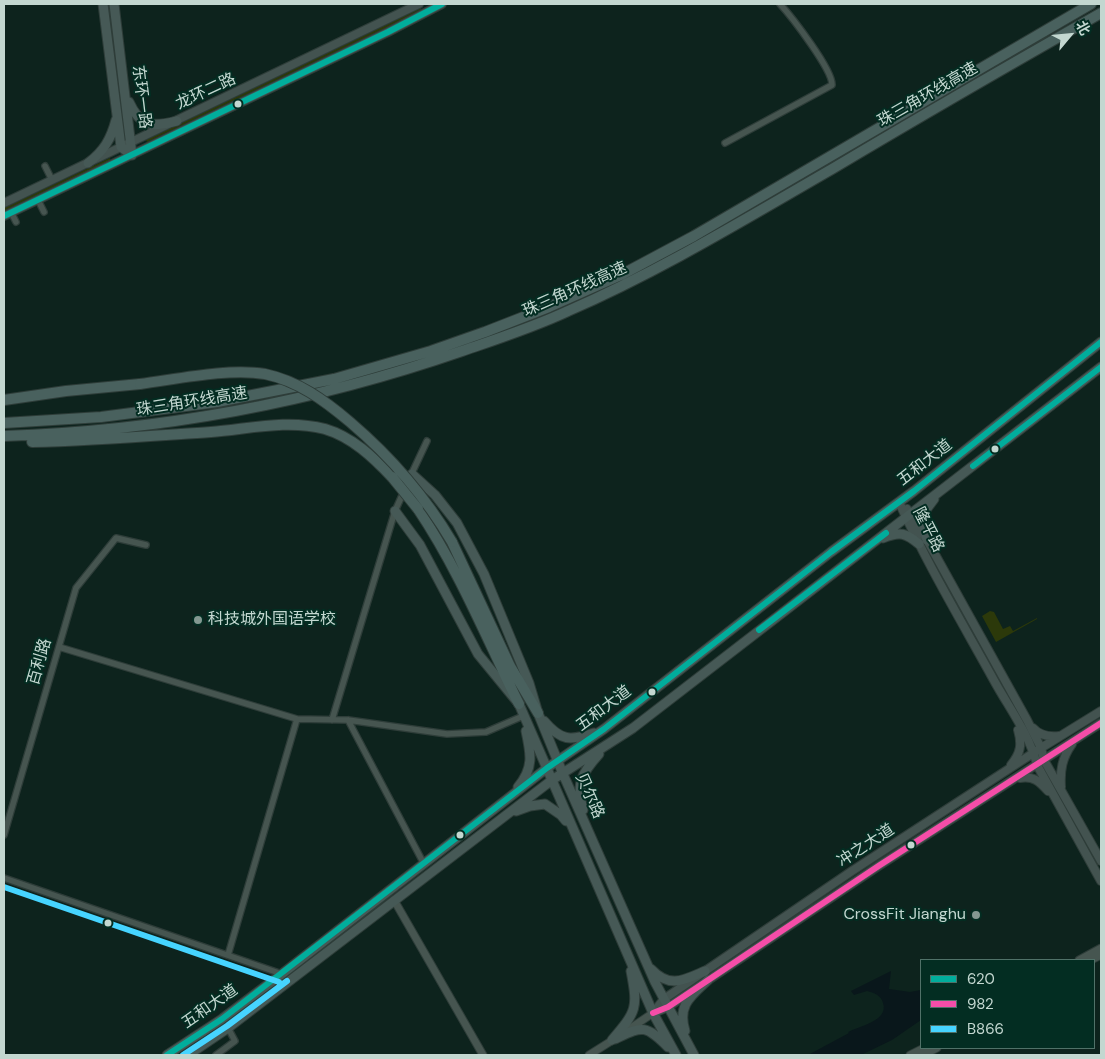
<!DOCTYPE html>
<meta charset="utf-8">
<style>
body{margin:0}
#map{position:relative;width:1105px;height:1059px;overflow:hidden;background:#0d231d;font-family:"DM Sans","Noto Sans SC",sans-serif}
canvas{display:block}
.frame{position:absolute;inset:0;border:5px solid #c3d7d0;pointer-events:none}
.legend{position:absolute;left:920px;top:959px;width:175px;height:90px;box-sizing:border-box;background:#032d22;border:1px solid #507168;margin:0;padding:6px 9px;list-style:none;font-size:15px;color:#c3d7d0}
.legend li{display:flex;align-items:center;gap:10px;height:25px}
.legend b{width:25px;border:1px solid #507168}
.north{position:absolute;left:1045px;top:10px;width:50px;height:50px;-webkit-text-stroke:4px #032d22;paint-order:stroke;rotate:62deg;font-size:14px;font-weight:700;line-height:20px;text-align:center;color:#c3d7d0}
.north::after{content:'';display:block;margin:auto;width:18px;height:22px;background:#c3d7d0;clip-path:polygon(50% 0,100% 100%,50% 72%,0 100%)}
</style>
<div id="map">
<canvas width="1105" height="1059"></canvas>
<div class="frame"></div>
<ul class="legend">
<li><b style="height:6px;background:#01ad9c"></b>620</li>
<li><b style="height:6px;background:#f54da8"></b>982</li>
<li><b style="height:6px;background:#46d4ff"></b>B866</li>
</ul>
<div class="north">北</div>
</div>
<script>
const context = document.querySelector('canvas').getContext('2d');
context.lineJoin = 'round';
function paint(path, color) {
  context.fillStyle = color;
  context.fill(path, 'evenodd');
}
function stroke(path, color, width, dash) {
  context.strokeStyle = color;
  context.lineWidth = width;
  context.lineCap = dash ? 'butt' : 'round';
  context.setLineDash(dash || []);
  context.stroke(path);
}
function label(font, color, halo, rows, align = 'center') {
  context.font = font + ' "DM Sans","Noto Sans SC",sans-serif';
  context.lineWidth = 4;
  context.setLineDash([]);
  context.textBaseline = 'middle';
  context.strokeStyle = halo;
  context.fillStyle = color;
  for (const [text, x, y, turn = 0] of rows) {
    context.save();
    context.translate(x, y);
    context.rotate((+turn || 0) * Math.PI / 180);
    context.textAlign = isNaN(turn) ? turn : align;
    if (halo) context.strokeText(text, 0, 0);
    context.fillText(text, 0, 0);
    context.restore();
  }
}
const green = new Path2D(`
 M421 8V10L411 16 147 142 146 140Z
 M110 158V161L4 211V208Z
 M990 611 994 612 1003 629 1010 626 1013 631 1037 618V619L996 642 982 616Z`);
const water = new Path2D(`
 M891 971 889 989 910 992 921 990V1020L892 1040 861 1055H808L849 1033 848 1032C859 1026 889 1021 883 1003 881 995 874 993 867 991L854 995 851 991Z`);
const minor = new Path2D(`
 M725 143 832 85C833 70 791 16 780 4
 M45 166 52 180
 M38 200 44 212
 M11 212 16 222
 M411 475 427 441
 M59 647 297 719 348 720 447 734 486 732 523 716
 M332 720 395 511 404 491
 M348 720 424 864
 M4 835 76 588 116 538 146 545
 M4 878 282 974
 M228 955 297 719
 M216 1055 235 1041 228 1028`);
const tertiary = new Path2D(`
 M394 900 483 1055
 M1079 960 1101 948
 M1091 960 1101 955
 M625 1032 653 1013
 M589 1055 616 1038
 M910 1055 924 1048
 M923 1055 937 1048`);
const secondary = new Path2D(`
 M4 203 419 4
 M4 216 388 32 442 4
 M899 502C927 564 963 624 996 684 1010 709 1030 736 1037 765L1101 881
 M907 509 927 540 1027 720 1041 748 1044 760 1101 861
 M1033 728C1040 736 1049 737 1059 736
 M1011 765C1021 753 1022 744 1018 730
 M1020 778C1034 776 1039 781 1048 791
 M1061 787C1060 770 1062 758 1072 744
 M653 1013 664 999 852 871 1041 748 1101 711
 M654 1013 668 1007 880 865 1101 723`);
const primary = new Path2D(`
 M103 4 121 147 132 155
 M114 4 132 155
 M129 102C141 128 152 127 177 121
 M88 163C104 151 111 139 116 120
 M412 474 435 495 457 523 484 574 529 683 538 713 563 774 655 982 694 1055
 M395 511 420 545 478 654 519 704 653 1013 676 1055
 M883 538C900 531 906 533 919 544
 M927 540 923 519 925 511 934 499
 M544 721C561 741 570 741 594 733
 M518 787C534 768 531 754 526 731
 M583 810C576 783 581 774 599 754
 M516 811 530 806 545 804 561 815 566 821
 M651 969C670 989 684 980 705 971
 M685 1031C677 1005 691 996 708 980
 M615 1039C643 1026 645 1024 668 1047
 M612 1040C637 1011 638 1008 631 971
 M167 1055 222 1019 282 974 547 768 604 729 831 552 914 491 1101 342
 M188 1055 228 1028 552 780 633 728 1101 367`);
const motorway = new Path2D(`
 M4 400 66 391 140 384
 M4 423 101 417 217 402 334 379 431 351 485 332 549 307 621 275 694 236 1091 4
 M4 436C160 431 314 402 462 351 497 339 534 327 568 311 660 271 745 219 832 169 921 116 1011 64 1101 13
 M32 442C92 441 152 436 211 432 249 429 287 419 325 429 352 437 373 457 392 477
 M418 509C459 570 487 639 519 704
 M452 542 510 666 538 713`);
const motorwayBridge = new Path2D(`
 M140 384C178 379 228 368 265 374 298 381 324 400 350 422 391 457 425 496 452 542
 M392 477 418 509`);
const bus1 = new Path2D(`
 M4 216 388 32 442 4
 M973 466 1101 367
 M759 630 886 533
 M167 1055 222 1019 547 768 604 729 831 552 914 491 1101 342`);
const bus2 = new Path2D(`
 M653 1013 668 1007 880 865 1101 723`);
const bus3 = new Path2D(`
 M4 887 279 982
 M183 1055 227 1026 287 981`);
const markers = [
 [238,104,4.5,"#c3d7d0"],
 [995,449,4.5,"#c3d7d0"],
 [198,620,5,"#839891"],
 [652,692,4.5,"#c3d7d0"],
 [460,835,4.5,"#c3d7d0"],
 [911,845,4.5,"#c3d7d0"],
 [976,915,5,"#839891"],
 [108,923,4.5,"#c3d7d0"]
];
const streetNames = [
 ["龙环二路",206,92,-25],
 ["珠三角环线高速",928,95,-30],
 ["东环一路",141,97,83],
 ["珠三角环线高速",575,290,-24],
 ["珠三角环线高速",192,402,-9],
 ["五和大道",925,463,-38],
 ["隆平路",928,530,63],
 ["百利路",40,662,-74],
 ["五和大道",604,709,-37],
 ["贝尔路",589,796,66],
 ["冲之大道",866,846,-33],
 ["五和大道",210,1007,-35]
];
const poiNames = [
 ["科技城外国语学校",208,620],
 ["CrossFit Jianghu",966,915,"right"]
];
paint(green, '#2c390a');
paint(water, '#09171b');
stroke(minor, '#2e3d39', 8);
stroke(tertiary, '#2e3d39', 9);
stroke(secondary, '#2e3d39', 10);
stroke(primary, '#2e3d39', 11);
stroke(motorway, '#2e3d39', 12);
stroke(minor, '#465550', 5.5);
stroke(tertiary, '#465550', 7);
stroke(secondary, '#435350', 8);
stroke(primary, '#465956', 9);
stroke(motorway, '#49615e', 10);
stroke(motorwayBridge, '#2e3d39', 12, []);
stroke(motorwayBridge, '#49615e', 10);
stroke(bus1, '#01ad9c', 6);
stroke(bus2, '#f54da8', 6);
stroke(bus3, '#46d4ff', 6);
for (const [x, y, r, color] of markers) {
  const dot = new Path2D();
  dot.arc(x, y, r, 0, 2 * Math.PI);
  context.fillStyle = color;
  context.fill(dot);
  stroke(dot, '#032d22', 2);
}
label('16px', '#c3d7d0', '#032d22', streetNames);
label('16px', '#c3d7d0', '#032d22', poiNames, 'left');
</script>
